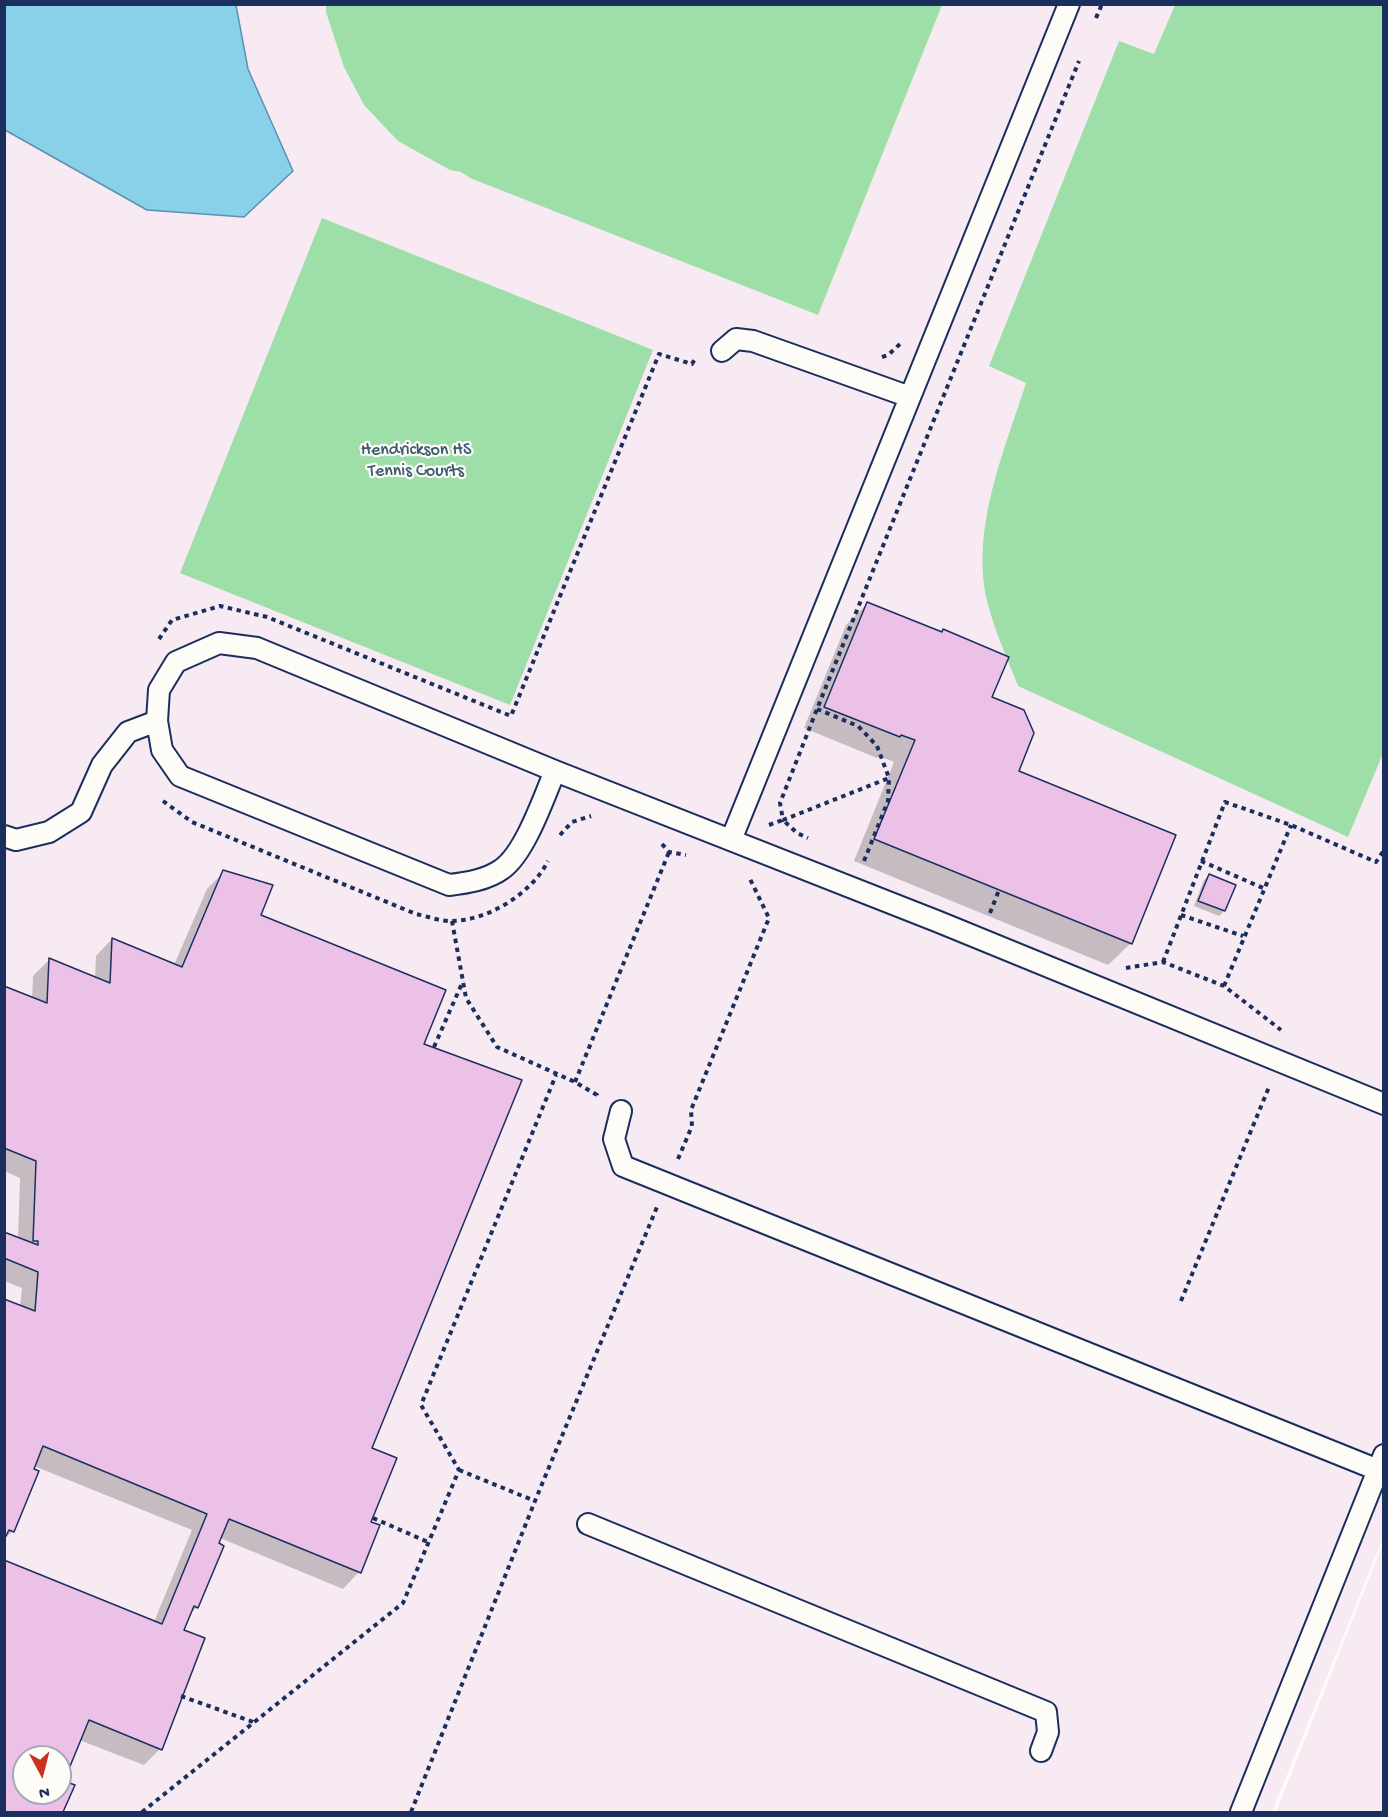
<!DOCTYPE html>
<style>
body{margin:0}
#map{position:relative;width:1388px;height:1817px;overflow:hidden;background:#fdfcf7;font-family:"Gochi Hand",sans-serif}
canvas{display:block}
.frame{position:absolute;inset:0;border:6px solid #1b2f5e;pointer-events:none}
.north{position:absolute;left:12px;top:1745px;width:60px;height:60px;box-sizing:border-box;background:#fdfcf7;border:2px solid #a3aaba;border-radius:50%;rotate:173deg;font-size:16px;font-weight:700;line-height:24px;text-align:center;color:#1b2f5e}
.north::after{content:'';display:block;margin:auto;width:21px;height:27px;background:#c8321e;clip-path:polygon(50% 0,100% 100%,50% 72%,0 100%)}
</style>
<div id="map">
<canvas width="1388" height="1817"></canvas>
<div class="frame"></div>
<div class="north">N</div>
</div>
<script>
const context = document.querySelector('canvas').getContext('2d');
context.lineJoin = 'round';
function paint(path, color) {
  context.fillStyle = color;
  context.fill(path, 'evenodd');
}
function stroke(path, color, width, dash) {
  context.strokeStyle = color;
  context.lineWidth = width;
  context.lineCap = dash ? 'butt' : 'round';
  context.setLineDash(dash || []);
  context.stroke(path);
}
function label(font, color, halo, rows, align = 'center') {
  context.font = font + ' "Gochi Hand",sans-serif';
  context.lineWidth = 4.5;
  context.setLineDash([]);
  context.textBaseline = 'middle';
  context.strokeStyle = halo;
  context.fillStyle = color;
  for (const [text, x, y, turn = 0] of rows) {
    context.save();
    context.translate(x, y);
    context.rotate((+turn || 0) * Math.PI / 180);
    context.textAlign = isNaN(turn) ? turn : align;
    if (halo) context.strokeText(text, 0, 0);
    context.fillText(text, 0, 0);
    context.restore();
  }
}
const built = new Path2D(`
 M5 5H1383V1538L1272 1812H5ZM24 1757H60V1793H24Z
 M1383 1543V1812H1276Z`);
const green = new Path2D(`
 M1196 4 1383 5 1384 751 1348 837 1018 686C1008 660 996 634 989 608 968 534 1004 452 1026 383L989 366 1119 41 1154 54 1175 5 1195 6Z
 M326 5V4L942 5 818 315 470 178 461 172 450 170 398 141 364 105 344 67 326 12Z
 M322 218 653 350 510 705 180 573Z`);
const water = new Path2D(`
 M5 4 236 5 248 69 293 171 244 217 147 210 5 130Z`);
const shadow = new Path2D(`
 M868 603 990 698 1017 771 1174 836 1130 944 1108 965 854 861 894 762 879 756 877 758 804 728 846 625Z
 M224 872 259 916 422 1045 370 1448 369 1523 359 1572 343 1589 220 1538 197 1607 188 1616 182 1631 160 1749 144 1765 79 1740 62 1782 73 1786 62 1812H4V1561L154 1622 192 1530 34 1466 13 1531 4 1539V1301L20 1307 22 1288 4 1281V1233L18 1238 20 1178 4 1171V988L32 999 33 976 49 960 95 978 96 956 112 939 174 965 207 889ZM24 1757H60V1793H24Z
 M1209 875 1234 886 1224 911 1219 916 1194 906 1204 880Z`);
const building = new Path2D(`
 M867 602 942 632 943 629 1009 657 992 697 1024 710 1034 733 1019 771 1176 835 1132 944 874 839 915 740 901 735 900 737 824 707Z
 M223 870 273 885 261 915 446 990 424 1044 522 1080 372 1448 397 1458 371 1522 380 1525 361 1573 229 1519 219 1543 224 1546 198 1608 194 1606 184 1630 205 1638 162 1750 89 1720 64 1781 75 1785 63 1812H4V1560L162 1624 207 1514 43 1446 34 1469 39 1471 14 1532 9 1530 4 1540V1299L35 1311 38 1272 4 1258V1232L38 1245V1241H33L36 1161 4 1148V986L47 1003 49 958 110 983 112 938 182 967ZM24 1757H60V1793H24Z
 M1209 874 1236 885 1225 911 1198 901Z`);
const path = new Path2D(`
 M1096 18 1102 4
 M882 357 888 355 900 344
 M159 639 172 620 220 606 267 617 511 716 659 354 692 364 696 357
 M817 709 858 726 877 746 889 778 783 820 780 803 817 709 1079 61
 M163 801 192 822 416 914C427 916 441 922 453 921 489 920 532 893 548 861
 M769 825 783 820 797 833 808 838
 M560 835 572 822 591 816
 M662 844 669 852 686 855
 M864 861 888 801 889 778
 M1201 861 1263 888
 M990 913 999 890
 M1181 915 1243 936
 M452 921 466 998 497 1047 575 1082 597 1095V1098
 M1163 962 1225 802 1291 825 1376 862 1384 850
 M1126 968 1163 962 1224 986 1281 1030
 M1224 986 1291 825
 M434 1047 463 981
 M575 1082 669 852
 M678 1159 692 1126 691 1110 769 918 749 877
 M1181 1301 1269 1087
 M459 1470 535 1501
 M373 1518 428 1542
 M181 1696 253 1722
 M142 1812 403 1603 459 1470 421 1405 556 1075
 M411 1812 535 1501 657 1207`);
const lane = new Path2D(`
 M722 351 736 339 753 341 910 397
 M555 771C544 797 525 853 502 869 487 880 466 883 449 885L180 776 162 750 157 721 159 690 176 662 219 643 257 648 555 771 939 922 1384 1104
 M4 836 16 840 49 832 81 812 102 765 128 732 157 721
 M731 840 1069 4
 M621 1111 614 1139 623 1166 1378 1470
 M588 1524 1046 1712 1048 1732 1041 1751
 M1241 1812 1384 1455`);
const parkNames = [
 ["Hendrickson HS",416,451],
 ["Tennis Courts",416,472]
];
paint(built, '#f8eaf2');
paint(green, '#9edfa9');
paint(water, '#88d1e9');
stroke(water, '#5c90b1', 1.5);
paint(shadow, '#0003');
paint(building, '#ecc1e7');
stroke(building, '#1b2f5e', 1.5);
stroke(lane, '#1b2f5e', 24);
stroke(path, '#1b2f5e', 4, [4.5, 4.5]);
stroke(lane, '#fdfcf7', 20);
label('18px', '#3c5b71', '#fdfcf7', parkNames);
</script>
